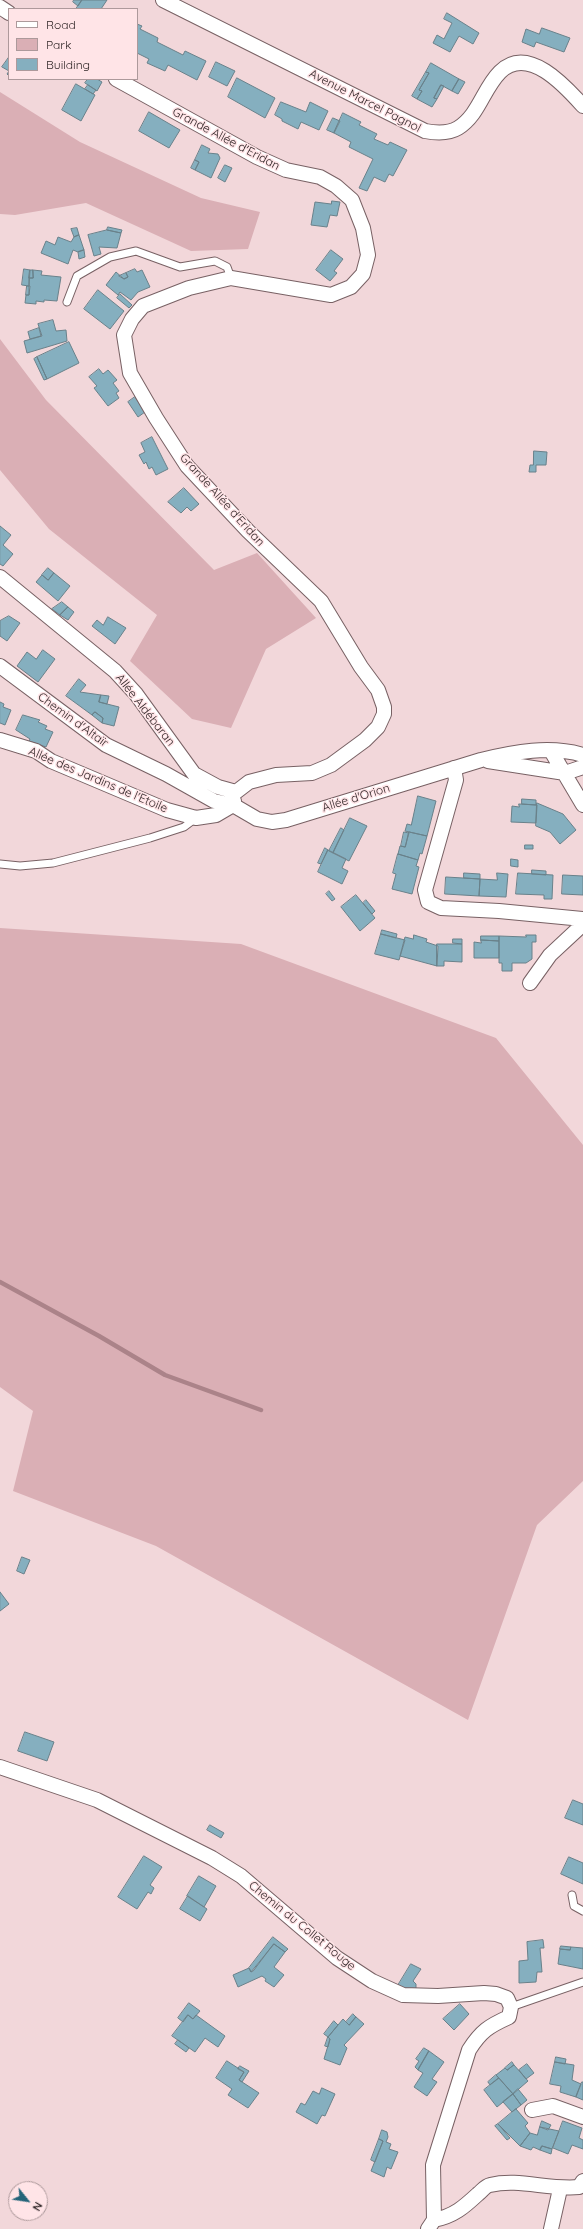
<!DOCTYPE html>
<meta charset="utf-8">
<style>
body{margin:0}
#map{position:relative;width:583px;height:2229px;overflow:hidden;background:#f2d7da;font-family:Quicksand,sans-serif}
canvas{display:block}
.legend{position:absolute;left:8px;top:8px;width:130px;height:72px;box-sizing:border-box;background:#ffe4e7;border:1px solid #ad999b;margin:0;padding:5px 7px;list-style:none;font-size:12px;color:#322829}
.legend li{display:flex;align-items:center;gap:8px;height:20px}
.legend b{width:20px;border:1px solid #ad999b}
.north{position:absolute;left:8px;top:2181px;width:40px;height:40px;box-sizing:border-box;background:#ffe4e7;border:1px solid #ad999b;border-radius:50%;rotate:120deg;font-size:11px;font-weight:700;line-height:16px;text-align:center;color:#322829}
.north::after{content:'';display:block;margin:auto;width:14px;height:18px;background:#246479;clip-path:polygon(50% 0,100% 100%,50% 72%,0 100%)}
</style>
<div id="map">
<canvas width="583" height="2229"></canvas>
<ul class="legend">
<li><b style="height:5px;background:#fff"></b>Road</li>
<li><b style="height:11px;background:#daafb5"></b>Park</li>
<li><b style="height:11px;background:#85afbf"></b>Building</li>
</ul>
<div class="north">N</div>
</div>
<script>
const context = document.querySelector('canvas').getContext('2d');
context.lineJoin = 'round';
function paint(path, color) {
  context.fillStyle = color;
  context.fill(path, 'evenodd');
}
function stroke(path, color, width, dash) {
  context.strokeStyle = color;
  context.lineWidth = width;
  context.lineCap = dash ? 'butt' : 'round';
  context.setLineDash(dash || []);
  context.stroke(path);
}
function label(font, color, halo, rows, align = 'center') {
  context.font = font + ' Quicksand,sans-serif';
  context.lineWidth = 3;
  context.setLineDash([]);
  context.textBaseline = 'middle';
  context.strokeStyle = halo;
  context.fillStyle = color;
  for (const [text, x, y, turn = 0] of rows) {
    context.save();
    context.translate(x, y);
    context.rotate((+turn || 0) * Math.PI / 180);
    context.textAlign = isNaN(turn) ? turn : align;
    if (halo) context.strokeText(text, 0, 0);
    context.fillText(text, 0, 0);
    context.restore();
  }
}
const green = new Path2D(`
 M0 92 80 142 201 198 260 212 248 249 191 251 86 203 15 215 0 214Z
 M0 339 46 400 214 570 257 553 316 618 266 649 231 728 192 719 130 661 157 615 49 529 0 470Z
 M0 928 241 944 496 1038 583 1145V1481L537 1525 468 1720 156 1546 13 1491 33 1411 0 1387Z`);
const stream = new Path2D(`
 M0 1282 99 1336 165 1375 261 1410`);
const building = new Path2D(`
 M74 0H82L78 6 73 2Z
 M82 0H107L101 9H76Z
 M447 13 479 33 473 44 459 36 450 52 433 43 437 35 444 39 452 23 444 19Z
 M137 24 142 26 140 29 158 38 157 42 183 55 185 51 206 61 197 80 168 65 165 71 147 63 149 59 137 53Z
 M542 28 570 38 564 52 536 42 534 47 522 42 526 29 539 34Z
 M9 57V76L7 74 9 71 2 67Z
 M216 62 235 71 227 86 209 77Z
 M431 63 459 79 452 91 441 85 434 98 437 99 432 107 417 99 422 91 419 90 429 73 426 72Z
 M426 72 429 73 419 90 422 91 417 99 412 96Z
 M237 78 275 98 265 118 228 97Z
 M88 79H97L102 82 97 91 85 83Z
 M459 79 465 82 458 94 452 91Z
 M76 84 95 95 81 121 62 110Z
 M88 85 96 90 93 94 85 89Z
 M441 85 444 86 437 99 434 98Z
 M281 102 306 112 310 102 328 111 319 130 301 122 298 129 282 121V119L275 115Z
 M149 112 180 130 169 148 139 131Z
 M343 113 361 122 359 125 377 134 374 139 388 145 390 142 407 150 393 176 389 174 385 182 374 177 367 191 359 188 373 159 349 147 351 142 334 133Z
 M333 118 340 121 334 133 327 130Z
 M202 145 210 149 208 153 218 154 220 158 211 178 195 170 199 162 195 160Z
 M195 160 199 162 195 170 191 168Z
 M225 165 232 168 225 182 218 178Z
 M332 201 340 202 337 216 330 215 327 227 311 225 315 202 331 204Z
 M108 227 122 230 121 233 107 230Z
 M77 228 79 235 74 237 71 229Z
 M107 230 121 233 117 248 99 247 101 254 94 256 88 235Z
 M79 235 84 250 78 252 73 250 68 264 41 253 46 241 55 245 58 237 71 242 74 237Z
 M84 250 85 257 79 259 78 252Z
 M331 250 343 259 334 271 337 273 330 281 316 270Z
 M24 269 30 270 29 286 22 285Z
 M135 269 137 272 142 270 150 287 138 292 131 300 120 292 118 295 106 285 116 272 124 279 128 277 126 273Z
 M30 270H33V278H29Z
 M33 270 42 271 41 275 61 277 57 301 44 300V302L36 301V304L25 303 26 295H29V278H33Z
 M126 273 128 277 124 279 119 276Z
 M27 286H30L29 295H26Z
 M98 290 124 311 110 329 84 309Z
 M120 294 132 305 129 308 117 298Z
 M53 320 56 331 66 330 67 341 27 353 24 341 42 336 38 324Z
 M39 328 41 336 30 339 28 332Z
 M69 342 79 363 47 379 37 357Z
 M37 357 47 379 44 380 34 359Z
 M99 369 103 374 108 370 117 380 113 383 119 391 116 393 119 398 108 406 94 388 97 386 89 377Z
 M135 397 145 412 138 417 128 402Z
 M152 437 168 469 156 475 152 467 149 469 146 462 144 464 139 455 145 452 141 443Z
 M534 451 547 452 546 465H536V472H529L530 465H533Z
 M184 488 199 504 191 511 187 507 181 513 168 502Z
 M0 526 11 535 3 545 13 554 3 566 0 564Z
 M48 568 54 573 48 580 42 575Z
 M54 573 70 586 58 601 36 582 42 575 48 580Z
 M62 602 68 607 60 615 52 609Z
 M68 607 74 612 68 620 60 615Z
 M9 616 20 623 7 641 0 636V621Z
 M108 617 126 628 115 644 92 626 97 620 103 625Z
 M43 650 55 659 38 682 17 666 27 652 36 659Z
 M79 679 86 685 80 692 101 695 99 702 119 707 114 726 102 723 103 718 95 712 92 715 66 696Z
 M101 695 109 696 107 704 99 702Z
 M0 702 4 704 3 707 11 710 5 725 0 723Z
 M95 712 103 718 102 723 92 715Z
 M23 715 40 720 38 722 47 726 45 729 53 732 46 747 29 741 30 739 16 730Z
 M418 796 436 801 427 836 405 831 407 824 411 825Z
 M522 799 536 800V805L522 804Z
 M537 803 563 814 576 830 560 844 550 832 536 826Z
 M519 804 537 805 536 823 511 822 512 806 519 807Z
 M350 818 367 826 349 861 333 853Z
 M341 828 344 830 333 853 329 851Z
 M404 832 409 833 405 847 401 846Z
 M409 832 427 836 422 854 420 853 418 860 398 854 400 846 405 847Z
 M525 845H533V849H525Z
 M325 848 328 850 321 864 318 863Z
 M328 850 346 859 342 868 348 871 342 884 318 872Z
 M398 854 418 860 416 866 419 867 412 894 392 889 396 874 393 873Z
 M511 859 518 860V867L511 866Z
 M532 870 546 871V875L532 874Z
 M464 873 480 874V879L464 878Z
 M497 873 508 874 506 897 479 896 480 879 497 880Z
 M518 873 553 875 552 899H544V895L516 894Z
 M563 875 583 876V895L562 894Z
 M446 877 480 879 479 896 445 894Z
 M329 891 335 899 332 901 326 894Z
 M356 895 375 918 360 931 341 907Z
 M366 900 375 911 372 914 363 903Z
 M382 930 397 934 396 938 381 934Z
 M381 934 405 940 399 960 375 954Z
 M414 935 427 939 426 942 438 946 437 966 400 956 405 937 413 939Z
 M526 935H536V942H532V959L526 963H512V971H502V963H499V936L526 937Z
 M481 936H499V941L481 940Z
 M453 939H462V944L453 943Z
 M481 940 499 941V958H474V942L481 943Z
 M437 944H462V962L444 961V966H437Z
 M22 1557 30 1560 24 1574 17 1571Z
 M0 1592 9 1604 0 1611Z
 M25 1732 54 1742 47 1761 18 1751Z
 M573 1800 583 1804V1825L565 1818Z
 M210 1825 224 1833 221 1838 207 1830Z
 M144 1856 162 1867 150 1885 154 1888 151 1894 148 1892 137 1909 118 1897Z
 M569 1857 583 1863V1884L561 1874Z
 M199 1876 216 1886 204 1907 187 1896Z
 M188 1896 207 1909 200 1921 180 1909Z
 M273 1937 288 1949 285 1952 274 1944 251 1972 249 1968Z
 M543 1940 544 1948H540L542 1972H537L536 1982 519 1983V1961L528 1960 527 1942Z
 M274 1944 285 1952 274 1967 284 1975 274 1987 265 1981 266 1979 262 1976 238 1987 233 1975 249 1968 251 1972 253 1971Z
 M561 1946 571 1947 570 1950 560 1949Z
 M571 1947 583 1948V1969L558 1964 560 1949 570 1950Z
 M411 1964 421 1969 413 1981 416 1984V1989L407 1990 397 1987Z
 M189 2003 200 2011 193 2019 188 2015 183 2022 178 2018Z
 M460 2004 469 2014 454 2030 443 2019Z
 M353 2014 356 2017 349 2025 346 2022Z
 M188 2015 193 2019 196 2015 225 2036 218 2047 205 2038 195 2052 172 2036Z
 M356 2017 364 2024 344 2045 347 2048 340 2065 324 2059 330 2039 328 2037 343 2019 349 2025Z
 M334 2021 338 2025 328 2037 324 2034Z
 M328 2037 330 2039 328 2047 325 2046Z
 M178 2040 189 2048 186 2052 175 2044Z
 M424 2048 429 2051 418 2070 415 2067 419 2061 416 2059Z
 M429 2051 444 2062 432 2079 437 2082 427 2096 414 2087 423 2073 418 2070Z
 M556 2057 566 2059 565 2064 555 2062Z
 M227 2061 244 2072 239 2080 259 2093 248 2108 228 2095 232 2089 216 2078Z
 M512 2062 514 2065 507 2070 505 2068Z
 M555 2062 574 2065 572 2080 581 2084 576 2097 560 2092 561 2086 550 2084Z
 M527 2064 534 2073 526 2079 519 2070Z
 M514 2065 528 2081 513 2094 496 2075 505 2068 507 2070Z
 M240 2066 249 2071 242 2082 239 2080 244 2072 238 2069Z
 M496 2075 499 2078 490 2085 488 2082Z
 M499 2078 513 2094 497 2107 484 2090Z
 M582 2082H583V2100L576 2097Z
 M322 2088 335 2094 325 2116 322 2115 317 2124 296 2112 301 2103 305 2105 313 2091 319 2094Z
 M518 2089 527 2100 521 2105 513 2094Z
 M513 2094 521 2105 512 2112 503 2102Z
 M516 2109 528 2123 525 2126 530 2133 520 2146 498 2124Z
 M542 2121 551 2125 548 2130 540 2127Z
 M563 2121 582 2128 579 2138 583 2140V2149L572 2145 568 2154 553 2148Z
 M498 2124 510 2138 507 2140 495 2126Z
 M540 2127 559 2131 552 2149 542 2146 540 2150 533 2147 531 2150 520 2146 530 2133 537 2135Z
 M382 2130 387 2132 388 2137 386 2142 391 2144 389 2149 398 2152 391 2169 387 2167 384 2177 371 2171 383 2141 379 2139Z
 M379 2139 383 2141 375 2162 371 2160Z
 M542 2146 552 2149 551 2154 540 2150Z`);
const service = new Path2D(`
 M67 302 77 276 110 257 136 251 180 267 215 261 227 267 231 278
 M0 864 20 866 53 863 150 838 184 827 196 818
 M572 1895 574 1906 583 1911
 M511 2007 583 1982`);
const minor = new Path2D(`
 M163 0 425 131C436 133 448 134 458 128 479 115 483 89 500 72 528 44 566 87 583 106
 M0 7 9 13
 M116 79 257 157 286 170 320 177 336 186 352 200 363 228 368 255 363 274 351 287 331 295 231 278 189 288 143 306 132 319 124 335 130 373 156 418 187 466 248 531 321 601 361 667 378 690 384 707V714L378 727 365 740 331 765 312 773 276 775 249 782 236 792
 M0 577 115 671 136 694 194 774 218 787 236 792
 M0 666 106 745 166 774 214 801 233 805 257 819 272 822 286 820 481 760C514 752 550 745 583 755
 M0 740 36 751 51 761 167 810 196 818 216 815 233 805 234 801
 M551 751 583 805
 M488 761 565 773 583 767
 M454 768 456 780 425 890 428 902 441 908 499 911 583 919
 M530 983 550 955 580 927 583 919
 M0 1767 97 1800 212 1858 241 1876 337 1958 372 1981 403 1995 438 1996 484 1993 496 1994 507 1998 511 2007 509 2017C489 2026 481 2031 469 2050L433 2165 434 2220 428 2229
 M532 2110 553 2106 583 2117
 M434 2220C454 2216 464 2207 478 2194 482 2191 485 2186 490 2185 519 2178 548 2190 579 2187L583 2181
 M551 2229 560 2189`);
const streetNames = [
 ["Avenue Marcel Pagnol",365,101,27],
 ["Grande Allée d'Eridan",226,139,28],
 ["Grande Allée d'Eridan",222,500,48],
 ["Allée Aldébaran",145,710,52],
 ["Chemin d'Altaïr",73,720,36],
 ["Allée des Jardins de l'Etoile",98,780,23],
 ["Allée d'Orion",356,798,-17],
 ["Chemin du Collet Rouge",302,1926,39]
];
paint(green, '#daafb5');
stroke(stream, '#ab8389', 4.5);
paint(building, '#85afbf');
stroke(building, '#69818a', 1);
stroke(service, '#786164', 9);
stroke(minor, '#786164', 16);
stroke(service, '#fff', 7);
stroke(minor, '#fff', 14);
label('12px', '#322829', '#ffe4e7', streetNames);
</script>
